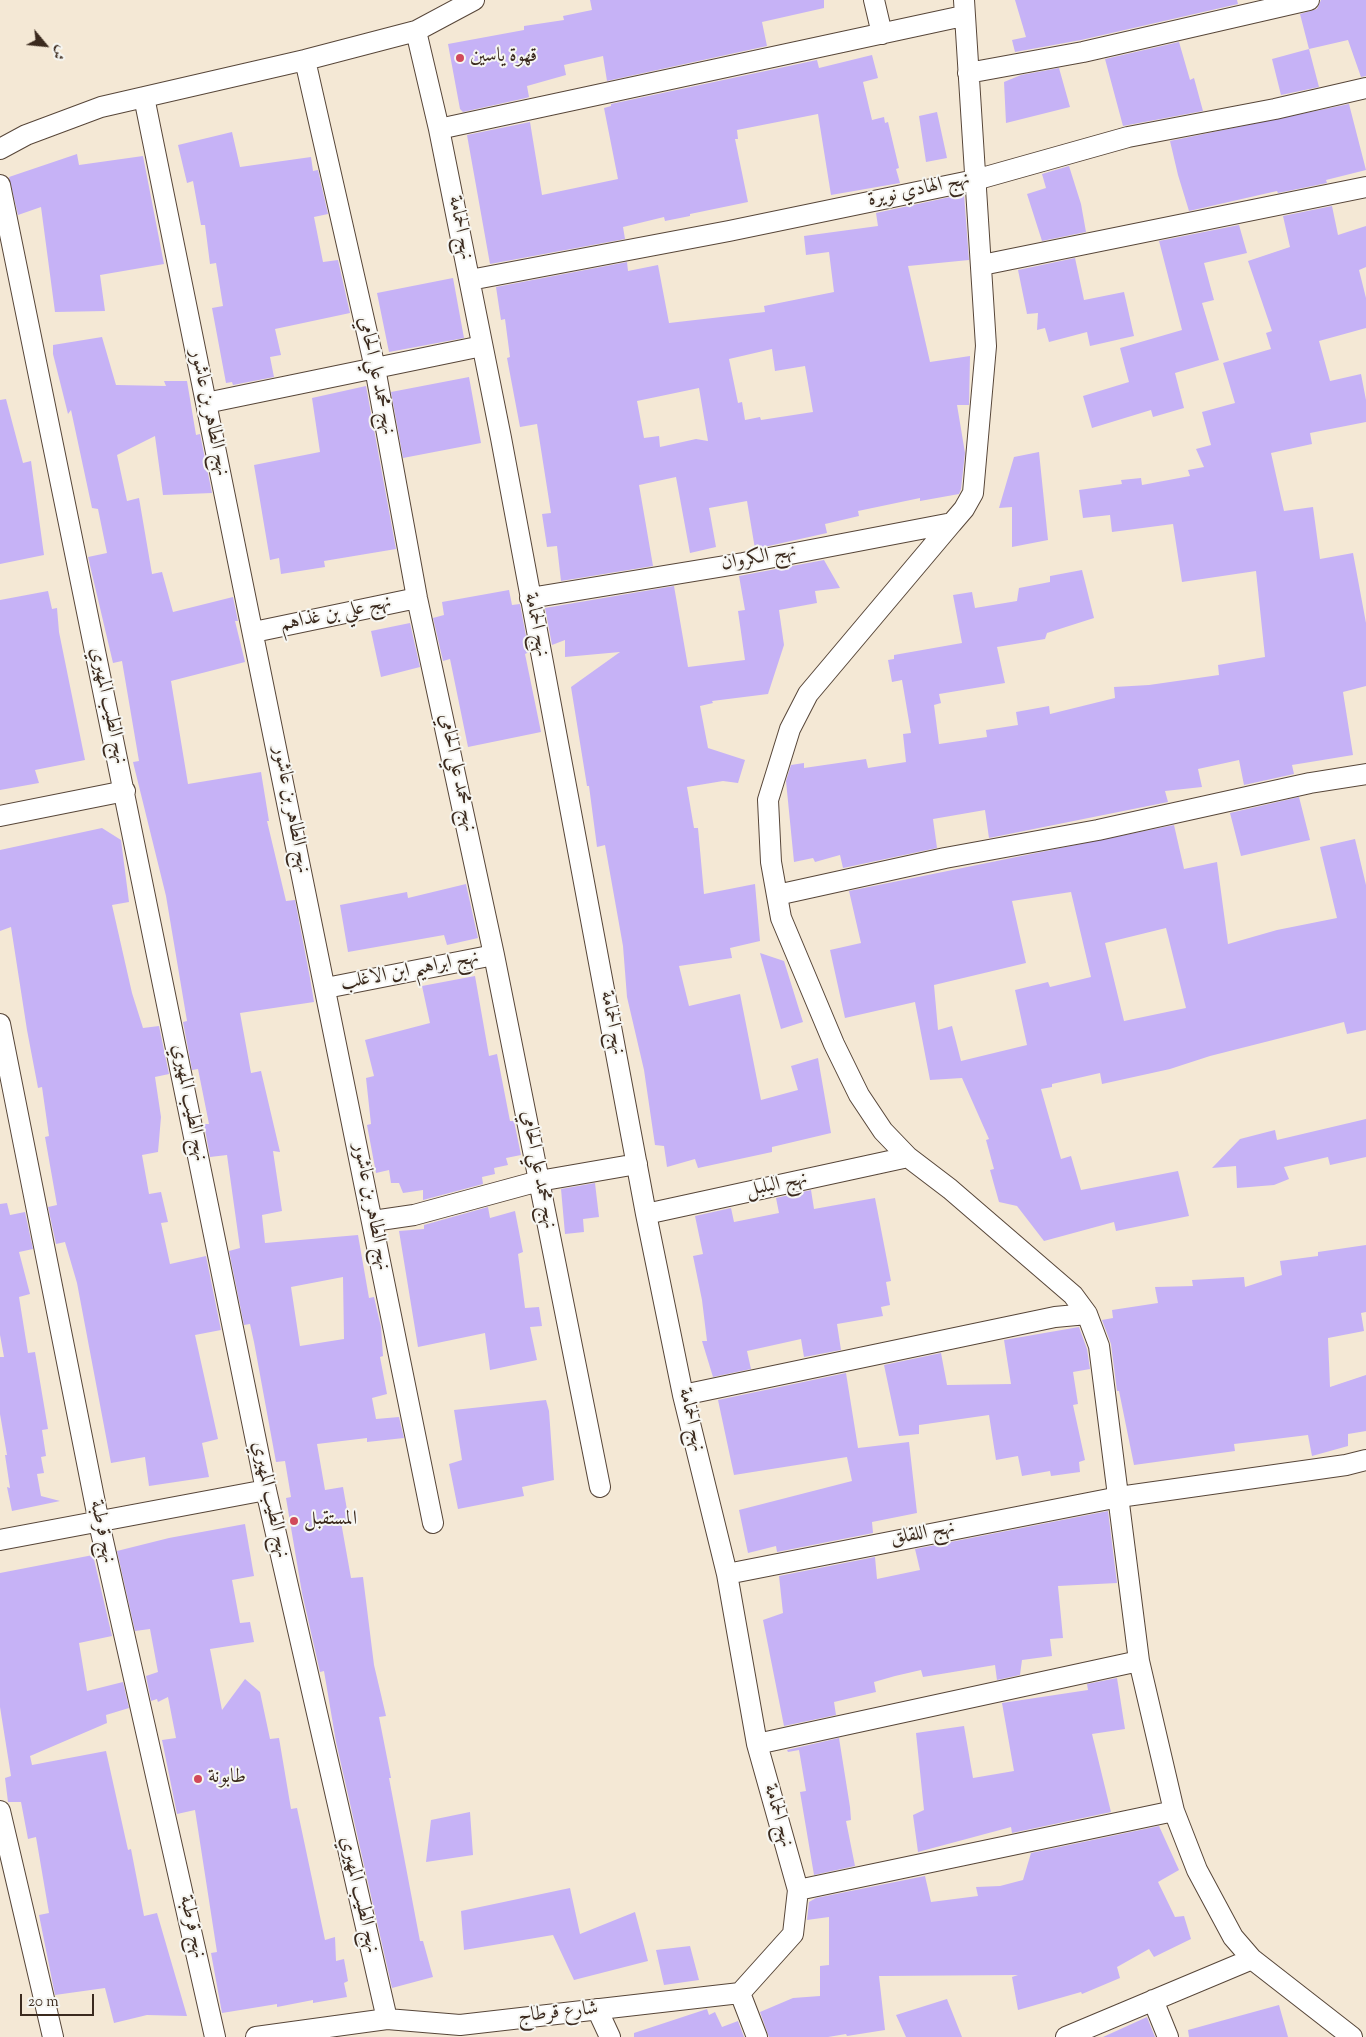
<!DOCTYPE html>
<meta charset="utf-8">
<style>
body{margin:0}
#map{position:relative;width:1366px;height:2037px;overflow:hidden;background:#f4e8d5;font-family:"Sorts Mill Goudy",Amiri,serif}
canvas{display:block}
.north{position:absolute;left:20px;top:20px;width:50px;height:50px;-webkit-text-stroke:4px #f6f6f2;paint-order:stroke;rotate:118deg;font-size:14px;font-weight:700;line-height:20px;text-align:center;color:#3b2a1e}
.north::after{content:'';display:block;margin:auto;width:18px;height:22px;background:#3b2a1e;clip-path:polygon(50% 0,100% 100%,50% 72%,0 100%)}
.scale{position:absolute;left:20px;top:1994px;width:74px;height:22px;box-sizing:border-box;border:2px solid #3b2a1e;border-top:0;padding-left:6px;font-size:15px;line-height:18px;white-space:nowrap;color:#3b2a1e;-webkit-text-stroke:4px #f6f6f2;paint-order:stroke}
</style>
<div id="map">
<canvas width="1366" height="2037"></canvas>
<div class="north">ش</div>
<div class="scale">20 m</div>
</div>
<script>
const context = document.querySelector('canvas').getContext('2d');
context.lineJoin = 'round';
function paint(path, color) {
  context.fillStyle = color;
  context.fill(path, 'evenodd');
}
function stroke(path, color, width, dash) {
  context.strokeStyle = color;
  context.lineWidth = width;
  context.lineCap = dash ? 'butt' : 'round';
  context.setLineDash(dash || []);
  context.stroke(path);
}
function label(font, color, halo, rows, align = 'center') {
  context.font = font + ' "Sorts Mill Goudy",Amiri,serif';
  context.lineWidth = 4;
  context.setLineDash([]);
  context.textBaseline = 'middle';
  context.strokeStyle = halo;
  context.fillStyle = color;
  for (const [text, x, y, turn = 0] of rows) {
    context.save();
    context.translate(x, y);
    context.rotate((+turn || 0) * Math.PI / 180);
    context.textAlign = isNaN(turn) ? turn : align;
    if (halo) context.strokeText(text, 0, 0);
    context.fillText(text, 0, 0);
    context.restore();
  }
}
const building = new Path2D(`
 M590 0H824V8L762 22 767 46 607 81 603 56 564 65 566 75 527 86 529 97 526 98 463 112 460 109 448 44 524 30V26L564 20 563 16 592 10Z
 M1015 0H1237L1238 4 1081 40 1015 52 1012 40 1026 37Z
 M1321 0H1366V76L1361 77 1348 40 1309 49 1300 14 1317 9Z
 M1179 42 1190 80 1194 78 1203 111 1123 126 1105 59Z
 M1309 49 1319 87 1281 95 1272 59Z
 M872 55 878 78 863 82 872 120 884 117 885 123 888 122 899 168 896 169 900 183 831 195 818 114 737 130 738 139H735L748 202 690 214V216L665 221 664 217 623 227 625 239 490 264 467 135 530 122 542 195 618 179 604 108 611 106V104L817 60 819 68Z
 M1059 68 1070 107 1006 123 1004 82 1021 75Z
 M1349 104 1366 170 1326 180 1327 183 1278 193 1277 191 1189 211 1178 175 1170 141Z
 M937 112 947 158 926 162 919 116Z
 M232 132 240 167 311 157 313 171 318 170 328 214 314 217 323 262 338 260 350 313 275 329 281 355 270 357 274 377 233 385 232 382 226 383 212 308 223 306 216 263 210 264 205 225H201L193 181 187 183 178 145Z
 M77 154 79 165 143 156 164 264 100 275 105 311 55 312 41 207 18 215 9 177Z
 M1069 166 1081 204 1086 232 1042 241 1027 194 1046 188 1042 174Z
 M964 194 969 260 908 266 930 362 970 356 969 405H957L965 453 961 489 959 494 920 501V498L858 511 859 516 825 524 827 533 755 549 747 501 709 508 716 547 690 553 676 477 639 485 653 566 561 581 557 546 547 547 542 514 551 513 537 424 520 427 507 358 510 357 505 319 501 320 496 287 627 262 628 271 658 265 669 323 765 312 764 306 834 292 829 252 806 255 804 236 878 226 876 213ZM772 349 775 371 805 366 813 412 761 420 760 417 745 420 742 402 738 403 729 359ZM699 388 708 441 696 439 660 447 659 436 644 438 637 401Z
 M1332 206 1338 235 1366 226V267L1359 270 1366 298V328L1319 341 1330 381 1361 374 1366 400V422L1310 433 1312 444 1271 453 1284 511 1313 507 1320 559 1353 553 1366 623V686L1343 692 1353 755 1292 765 1294 774 1244 785 1239 760 1198 769 1202 787 1165 791 1168 802 989 838 985 810 933 819 937 848 843 868 840 855 815 862 813 858 794 862 786 781 791 765 804 763V768L866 759 868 768 906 762 903 734 911 733 902 680 892 682 888 660 894 659V655L962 643 953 595 972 592 975 608 1017 601 1019 588 1050 582V576L1082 570 1094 618 1047 633 1045 639 997 647 1005 683 939 694 941 703 934 705 939 744 987 737 986 730 1018 725 1016 712 1049 706 1050 714 1115 698 1114 687 1149 685 1219 675 1218 665 1265 657 1256 571 1182 582 1173 524 1112 532 1110 515 1083 518 1079 490 1122 484 1121 480 1141 478 1142 485 1190 476 1188 470 1204 467 1196 449 1211 445 1202 412 1235 403 1223 363 1271 349 1266 333 1272 331 1248 261 1290 247 1283 216Z
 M1239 225 1247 253 1204 263 1214 300 1202 303 1219 360 1175 373 1184 408 1153 417 1151 410 1092 428 1083 396 1129 382 1120 348 1182 330 1159 241Z
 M1075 258 1084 300 1124 292 1134 336 1090 346 1087 332 1049 342 1045 328 1037 330 1038 313 1027 314 1018 270Z
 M453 278 464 338 389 352 377 293Z
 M102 337 116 385 166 386 164 381H187L196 435 200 434 212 493 163 495 155 436 117 455 127 501 139 498 152 574 162 572 173 612 233 597 238 621H235L245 662 171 681 188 784 261 772 269 821H267L286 901 295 900 310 978 314 1002 240 1013 251 1073 261 1071 280 1152 273 1151 282 1211 262 1215 265 1243 358 1235 369 1298 374 1297 381 1327 383 1356 380 1357 387 1394 372 1398 376 1419 399 1417 404 1438 367 1442V1438L317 1444 325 1490 343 1487 349 1521 341 1522 351 1578 363 1577 374 1665 386 1716 379 1717 391 1778H389L420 1941H423L433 1977 392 1988 336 1742 324 1671 320 1672 302 1593 286 1498 291 1497 285 1461 276 1462 254 1342 250 1324 244 1325 229 1251 240 1248 227 1155 210 1157 204 1124H209L198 1069 192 1070 183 1022 187 1021 166 896 133 762 139 761 122 661 113 663 88 557 107 553 98 509 92 508 71 410 68 414 53 354V345ZM343 1277 344 1339 300 1346 291 1287Z
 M469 377 481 443 403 458 391 392Z
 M366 386 396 549 324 561 325 567 281 574 279 558 270 560 254 465 320 452 312 398Z
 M6 399 23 463 31 461 44 555 0 564V400Z
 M1039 452 1048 540 1012 547V507L999 508 1014 457Z
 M824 560 840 588 815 591 817 603 779 610 784 645 768 694 712 701 713 703 700 706 708 748 745 760 738 783 723 781 687 787 694 828H698L704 894 755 884 760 941 730 948 732 958 679 966 689 1006 740 994 761 1100 798 1090 791 1066 818 1058 831 1133 772 1147V1152L698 1168 695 1159 667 1167 664 1146 655 1145 644 1070 627 997 623 946 605 845 597 847 589 786H587L571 687 620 652 565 657V640L552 645 545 608 674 586 688 667 745 660 738 611 745 610 739 576Z
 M509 590 512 605 520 604 529 652 525 654 541 732 468 747 450 659 443 661 433 618 444 615 442 602Z
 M48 591 52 609 57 608 59 632 85 760 35 770 39 783 0 790V600Z
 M410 623 420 667 381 677 371 631Z
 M1299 797 1310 840 1241 856 1230 813Z
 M1174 825 1184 869 1217 862 1228 944 1277 930 1337 918 1320 847 1355 839 1366 885V1030L1347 1034 1344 1022 1210 1056 1170 1069 1102 1084 1100 1073 1052 1084V1087L1041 1089 1061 1159 1071 1156 1081 1190 1178 1171 1189 1216 1116 1231 1114 1222 1044 1241 1017 1206 999 1202 990 1170 994 1169 986 1140 989 1139 962 1078 930 1080 915 1002 845 1018 830 950 861 943 849 891ZM1071 892 1091 977 1050 987 1048 982 1015 990 1027 1045 961 1061 952 1026 938 1030 934 985 1026 963 1012 901ZM1166 928 1186 1008 1124 1021 1105 943Z
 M102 828 121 840 129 902 112 905 132 993 143 1028 159 1026 169 1074 155 1077 161 1117 158 1152 142 1155 149 1194 161 1192 168 1222 161 1223 170 1264 206 1256 221 1330 195 1335 218 1439 202 1443 209 1477 149 1486 145 1457 111 1463 77 1283 65 1242 56 1244 48 1207 57 1205 45 1137 49 1136 42 1087 38 1088 27 1030 11 927 0 931V850Z
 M466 884 478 938 447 945 444 935 348 952 340 905 407 892 408 898Z
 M760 953 784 961 803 1022 781 1029Z
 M475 976 489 1056 497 1054 510 1121H514L521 1155 506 1158 508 1165 494 1168 495 1174 482 1177 483 1184 423 1200V1190L403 1193 399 1183H391L389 1170 376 1173 367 1125 371 1124 366 1078 374 1076 365 1040 430 1023 422 986Z
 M1366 1119V1157L1330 1165 1328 1157 1284 1167 1289 1179 1274 1185 1237 1188 1236 1166 1212 1168 1240 1139 1275 1130 1277 1140Z
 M595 1183 599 1217 583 1219 584 1232 565 1234 561 1189Z
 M811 1190 814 1209 875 1198 891 1281 886 1282 890 1305 881 1307 883 1316 837 1324 841 1350 804 1357 801 1339 747 1351 751 1369 713 1377 702 1341H707L702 1300 693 1256 703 1254 695 1216 731 1208 734 1222 779 1213 776 1198Z
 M7 1203 10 1215 25 1212 33 1249 19 1252 30 1294 19 1297 28 1353 35 1352 48 1429 42 1430 46 1456 41 1457 44 1473 37 1474 41 1496 60 1501 12 1511 7 1487 10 1488 5 1455H7L0 1414V1357H4L0 1335V1204Z
 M488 1207 490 1218 515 1211 523 1252 518 1254 525 1308 539 1307 542 1326 530 1327 537 1360 490 1370 485 1333 418 1347 399 1231 424 1229V1225Z
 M1366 1245V1312L1361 1313 1364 1331 1328 1338 1330 1387 1366 1375V1431L1348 1434V1446L1312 1456 1308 1435 1234 1444 1235 1451 1134 1465 1119 1391H1117L1111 1344 1102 1320 1113 1318 1112 1310 1158 1303 1155 1287 1193 1286 1192 1280 1244 1277 1245 1287 1282 1275 1280 1261 1318 1256V1252Z
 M1079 1327 1087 1349 1090 1369 1073 1372 1078 1404 1073 1405 1085 1460 1079 1462 1080 1472 1051 1476 1050 1471 1022 1476 1018 1456 996 1460 989 1415 919 1425V1434L899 1436 884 1365 941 1353 947 1385 1011 1384 1004 1340Z
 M846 1373 858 1448 909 1442 917 1513 872 1522 873 1533 777 1552 776 1546 748 1553 739 1510 852 1481 847 1457 734 1475 718 1400Z
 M546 1400 549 1411 554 1480 522 1487 524 1496 458 1509 449 1464 462 1460 454 1410Z
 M1108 1511 1117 1583 1058 1586 1063 1638 1050 1639 1052 1656 1022 1660 1020 1675 997 1680 995 1665 923 1677 921 1670 895 1676 874 1682 876 1692 834 1702 836 1715 784 1726 763 1620 783 1613 779 1576 875 1557 877 1579 920 1570 915 1549Z
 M245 1524 254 1576 232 1580 240 1623 250 1622 254 1642 210 1649 222 1710 245 1679 260 1692 270 1739 279 1738 291 1809 297 1808 325 1940 335 1937 336 1961 344 1959 348 1981 344 1983 347 1997 313 2003V2000L277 2007V2004L222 2013 211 1953 217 1952 195 1810 177 1814 162 1740 176 1738 168 1697 158 1702 157 1699 151 1701 146 1676 158 1672 150 1629 135 1631 117 1551 169 1538Z
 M93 1555 112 1636 79 1643 87 1691 123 1682 129 1708 106 1715 107 1723 30 1756 32 1765 106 1751 128 1850 131 1849 144 1916 157 1913 187 2016 147 2015 114 2023 105 1988 55 1995 39 1915 49 1913 36 1837 28 1839 21 1802H8L5 1778 11 1776 0 1707V1573Z
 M1117 1678 1125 1729 1092 1734 1111 1812 1012 1833 1011 1827 918 1852 913 1815 924 1810 916 1733 964 1726 973 1778 1014 1771 1002 1703 1088 1690 1087 1684Z
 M839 1738 850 1807 851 1820 846 1821 855 1866 814 1875 800 1792 806 1791 799 1750 788 1752 787 1750Z
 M470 1812 473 1855 426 1862 431 1820Z
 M1159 1826 1179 1870 1158 1882 1175 1917 1184 1916 1191 1939 1154 1957 1149 1949 1117 1967 1120 1978 1082 1994 1081 1992 1018 2010 1012 1977 1018 1975 879 1976 885 2030 847 2036 846 2034 828 2037H769L760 2012 793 1998 820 1996V1966L829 1965V1917L807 1920 809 1902 816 1898 925 1876 931 1902 978 1896 976 1887 1000 1886 1023 1880 1031 1853Z
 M570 1888 580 1934 635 1912 648 1961 574 1980 553 1935 464 1950 461 1911Z
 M690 1946 699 1980 664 1985 656 1950Z
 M947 1999 962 2037H906L896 2015Z
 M1279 2005 1288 2037H1189L1188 2030Z
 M707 2009 709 2015 715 2012 722 2027 738 2021 744 2037H634V2033Z
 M1147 2017 1155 2037H1103Z`);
const minor = new Path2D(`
 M874 0 882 34
 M416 31 439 129 501 438 646 1214 683 1395 727 1574 757 1744 798 1890 793 1934 740 1993
 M305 60 375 368 417 598 494 955 600 1487
 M968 73 1083 52 1309 0
 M144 97 433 1523
 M439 129 963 16
 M0 149 26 135 101 107 305 60 416 31 474 0
 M0 185 266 1490 387 2019
 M982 265 1366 187
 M470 280 729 231 975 180 1128 137 1275 109 1366 88
 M206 403 482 346
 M952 523 808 694 790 729 768 800 771 862 781 918 834 1044 859 1095 883 1131 908 1157 950 1189 1073 1295 1087 1314
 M530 598 743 563 952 523 964 509 973 493 986 346 964 0
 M254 632 417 598
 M0 816 125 791
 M777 895 945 858 1098 830 1310 783 1366 774
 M326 988 494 955
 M0 1024 99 1523 215 2037
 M646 1214 908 1157
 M373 1221 414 1215 539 1181 637 1164
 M683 1395 1055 1317 1087 1314 1099 1346 1139 1661 1174 1811 1197 1870 1233 1937 1252 1959 1352 2037
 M0 1540 266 1490
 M727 1574 1119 1497 1346 1465 1366 1460
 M757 1744 1139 1661
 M0 1811 53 2037
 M798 1890 1174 1811
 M740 1993 757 2037
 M1153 2000 1168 2037
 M597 2009 610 2037
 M256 2037 387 2019 460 2025 740 1993
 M1066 2037 1252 1959`);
const markers = [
 [460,58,5,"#d1495b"],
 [294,1521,5,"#d1495b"],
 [198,1779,5,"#d1495b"]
];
const poiNames = [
 ["قهوة ياسين",470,58],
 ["المستقبل",304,1521],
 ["طابونة",208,1779]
];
const streetNames = [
 ["نهج الهادي نويرة",919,191,-12],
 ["نهج الحمامة",459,228,79],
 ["نهج محمد علي الحامي",375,376,78],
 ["نهج الطاهر بن عاشور",208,413,78],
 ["نهج الكروان",759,559,-10],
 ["نهج علي بن غذاهم",336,615,-12],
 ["نهج الحمامة",535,625,79],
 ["نهج الطيب المهيري",107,706,78],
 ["نهج محمد علي الحامي",456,773,78],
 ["نهج الطاهر بن عاشور",290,810,79],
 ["نهج ابراهيم ابن الاغلب",410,972,-11],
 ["نهج الحمامة",611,1023,79],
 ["نهج الطيب المهيري",188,1103,79],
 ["نهج محمد علي الحامي",537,1170,79],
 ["نهج البلبل",777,1186,-12],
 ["نهج الطاهر بن عاشور",370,1207,79],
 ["نهج الحمامة",690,1420,77],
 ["نهج الطيب المهيري",269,1500,78],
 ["نهج قرطبة",101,1532,78],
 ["نهج اللقلق",923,1535,-11],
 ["نهج الحمامة",777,1816,74],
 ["نهج الطيب المهيري",358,1895,77],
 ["نهج قرطبة",191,1927,77],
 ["شارع قرطاج",558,2014,-6]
];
paint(building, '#c6b2f6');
stroke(minor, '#574639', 22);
stroke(minor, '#fff', 20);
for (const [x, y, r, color] of markers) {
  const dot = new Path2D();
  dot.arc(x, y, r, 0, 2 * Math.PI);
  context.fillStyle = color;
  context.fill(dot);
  stroke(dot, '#f6f6f2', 2);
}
label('20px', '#3b2a1e', '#f6f6f2', poiNames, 'left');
label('20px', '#3b2a1e', '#f6f6f2', streetNames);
</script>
